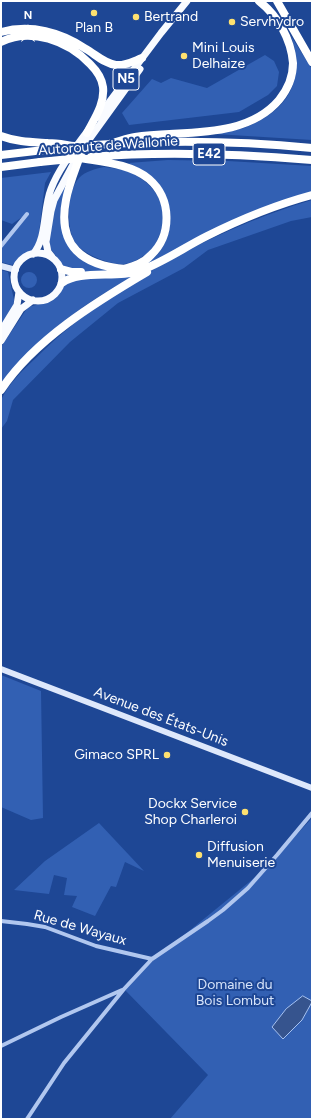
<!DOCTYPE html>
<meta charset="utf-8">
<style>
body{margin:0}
#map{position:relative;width:313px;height:1120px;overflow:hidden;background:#1e4795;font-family:Figtree,sans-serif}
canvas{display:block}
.frame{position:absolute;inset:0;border:2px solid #fff;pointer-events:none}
.north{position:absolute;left:8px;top:8px;width:40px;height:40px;-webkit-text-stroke:3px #1e4795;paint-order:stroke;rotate:0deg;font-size:11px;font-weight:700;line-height:16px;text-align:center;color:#fff}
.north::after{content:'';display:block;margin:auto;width:14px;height:18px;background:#fff;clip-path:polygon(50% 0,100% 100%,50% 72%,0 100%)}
</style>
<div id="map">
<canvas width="313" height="1120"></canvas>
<div class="frame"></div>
<div class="north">N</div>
</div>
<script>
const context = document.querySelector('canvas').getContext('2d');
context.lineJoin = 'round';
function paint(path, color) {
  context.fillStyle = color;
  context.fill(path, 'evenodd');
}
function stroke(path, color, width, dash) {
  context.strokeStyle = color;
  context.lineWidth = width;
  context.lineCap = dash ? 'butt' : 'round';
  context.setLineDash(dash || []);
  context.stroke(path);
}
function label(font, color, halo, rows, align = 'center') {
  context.font = font + ' Figtree,sans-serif';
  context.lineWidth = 4;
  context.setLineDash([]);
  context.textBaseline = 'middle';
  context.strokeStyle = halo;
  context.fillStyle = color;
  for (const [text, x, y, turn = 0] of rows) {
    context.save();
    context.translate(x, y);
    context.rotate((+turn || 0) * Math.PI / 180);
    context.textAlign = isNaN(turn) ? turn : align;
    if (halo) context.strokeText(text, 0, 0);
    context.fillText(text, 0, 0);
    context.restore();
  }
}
const green = new Path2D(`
 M291 36 312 69V140L215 134C224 131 235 131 244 128 287 112 307 80 291 36Z
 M265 55 274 61 279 72 277 86 268 95 239 112 129 125 122 113 152 79 161 83 171 78 207 88Z
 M168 160 228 161 312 166V193L134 269C143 265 151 261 158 254 175 233 174 201 157 182 149 173 138 168 128 163Z
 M104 167C109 168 114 168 119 169 147 175 172 202 161 231 158 239 155 247 149 252 143 257 133 263 124 264 110 265 86 255 77 245 65 231 67 191 79 178 86 171 95 169 104 167Z
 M51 172 45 183 37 249 26 254 12 265 1 262V246L25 215 12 224 1 220V178Z
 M67 184 64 208 72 245 112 271 68 272 50 248 49 224 54 200Z
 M312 200V217L291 221 208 250 184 268 118 303 70 342 13 400 7 421 1 429C1 421 0 405 2 398 10 382 24 369 37 357 107 287 217 228 312 200Z
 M1 270 8 272 14 300 13 307 1 325Z
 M145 271C103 291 63 318 30 351 19 361 11 374 1 386V347L28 307 52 301 57 297 64 286 72 280Z
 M21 280a8 8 0 1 1 16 0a8 8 0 1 1-16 0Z
 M1 675 41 691 43 818 31 820 1 807Z
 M312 818V1119H170L208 1075 124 989 157 957 264 870Z
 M99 823 144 871 125 862 116 887 111 886 95 916 72 907 77 896 64 895 67 878 54 875 49 894 14 890 45 861Z`);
const water = new Path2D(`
 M303 996 312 1001V1002L302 1020 283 1039 272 1027 286 1009Z`);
const street = new Path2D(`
 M1 246 27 214
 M1 921 27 924 45 927 96 946 152 959
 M1 1046 61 1017 122 990
 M27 1119 64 1063 124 989 152 959 208 921 223 910 248 888 277 855 312 813`);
const secondary = new Path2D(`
 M1 266 16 270
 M1 669 312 788`);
const primary = new Path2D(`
 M98 117 161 33 187 1
 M83 148 140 69
 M14 277a24 24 0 1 1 48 0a24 24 0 1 1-48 0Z
 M33 254C47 239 43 209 51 189 59 168 76 147 89 129
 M52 257 48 252 46 242 51 211 54 200 75 161
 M1 331 17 305 19 292
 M1 341 21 309 33 300`);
const highway = new Path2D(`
 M277 1 312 62
 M1 32C31 24 61 32 86 49 95 54 105 64 116 65 125 66 134 61 142 58
 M1 42C31 27 68 41 90 64 96 70 102 78 103 87 105 104 94 119 87 133
 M1 136C17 142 32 142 48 143 57 143 66 145 74 146
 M112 143C120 141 128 138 135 137 182 130 245 140 279 100 288 89 293 77 293 63 291 39 278 16 259 1
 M94 145C167 140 240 141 312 148
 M82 150C77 166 69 183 66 200 57 246 83 266 126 269
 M1 155 61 148
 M91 157C165 151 239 154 312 160
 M80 158C103 162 131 164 149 179 172 199 172 235 151 255 144 263 134 266 124 269
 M1 167 40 162
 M61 269 72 272H81
 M62 283C79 269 119 279 142 270 165 261 185 247 207 236 241 219 275 205 312 195
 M1 390C34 340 96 302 147 272`);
const highwayBridge = new Path2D(`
 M74 146 94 145
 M40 162 80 158`);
const markers = [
 [94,13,4,"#fee170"],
 [136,17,4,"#fee170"],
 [232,22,4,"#fee170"],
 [184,56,4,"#fee170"],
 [167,755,4,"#fee170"],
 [245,812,4,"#fee170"],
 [199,855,4,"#fee170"]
];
const shields = [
 [126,79,26],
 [209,154,32]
];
const shieldNames = [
 ["N5",126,79],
 ["E42",209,154]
];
const poiNames = [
 ["Bertrand",144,17],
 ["Servhydro",240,22],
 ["Plan B",94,28,"center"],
 ["Mini Louis",192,48],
 ["Delhaize",192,64],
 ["Gimaco SPRL",159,755,"right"],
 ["Dockx Service",237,804,"right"],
 ["Shop Charleroi",237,820,"right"],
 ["Diffusion",207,847],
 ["Menuiserie",207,863]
];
const streetNames = [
 ["Autoroute de Wallonie",108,146,-4],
 ["Avenue des États-Unis",161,717,21],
 ["Rue de Wayaux",80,928,16]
];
const parkNames = [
 ["Domaine du",235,985],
 ["Bois Lombut",235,1001]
];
paint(green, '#3260b3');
paint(water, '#36548e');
stroke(water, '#a5c1f0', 1);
stroke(street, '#b1c7ef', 4);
stroke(secondary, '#dee8fb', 6);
stroke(primary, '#f9fbff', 7);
stroke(highway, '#fff', 8);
stroke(highwayBridge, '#fff', 8);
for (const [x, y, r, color] of markers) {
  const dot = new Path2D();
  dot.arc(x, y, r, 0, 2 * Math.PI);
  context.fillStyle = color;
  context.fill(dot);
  stroke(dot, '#1e4795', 1.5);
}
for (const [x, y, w] of shields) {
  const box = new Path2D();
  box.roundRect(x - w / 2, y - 11, w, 22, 3);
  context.fillStyle = '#1e4795';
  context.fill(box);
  stroke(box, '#fff', 1);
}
label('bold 13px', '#fff', null, shieldNames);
label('14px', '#fff', '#1e4795', poiNames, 'left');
label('14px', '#fff', '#1e4795', streetNames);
label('14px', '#d7e4fa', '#1e4795', parkNames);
</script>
